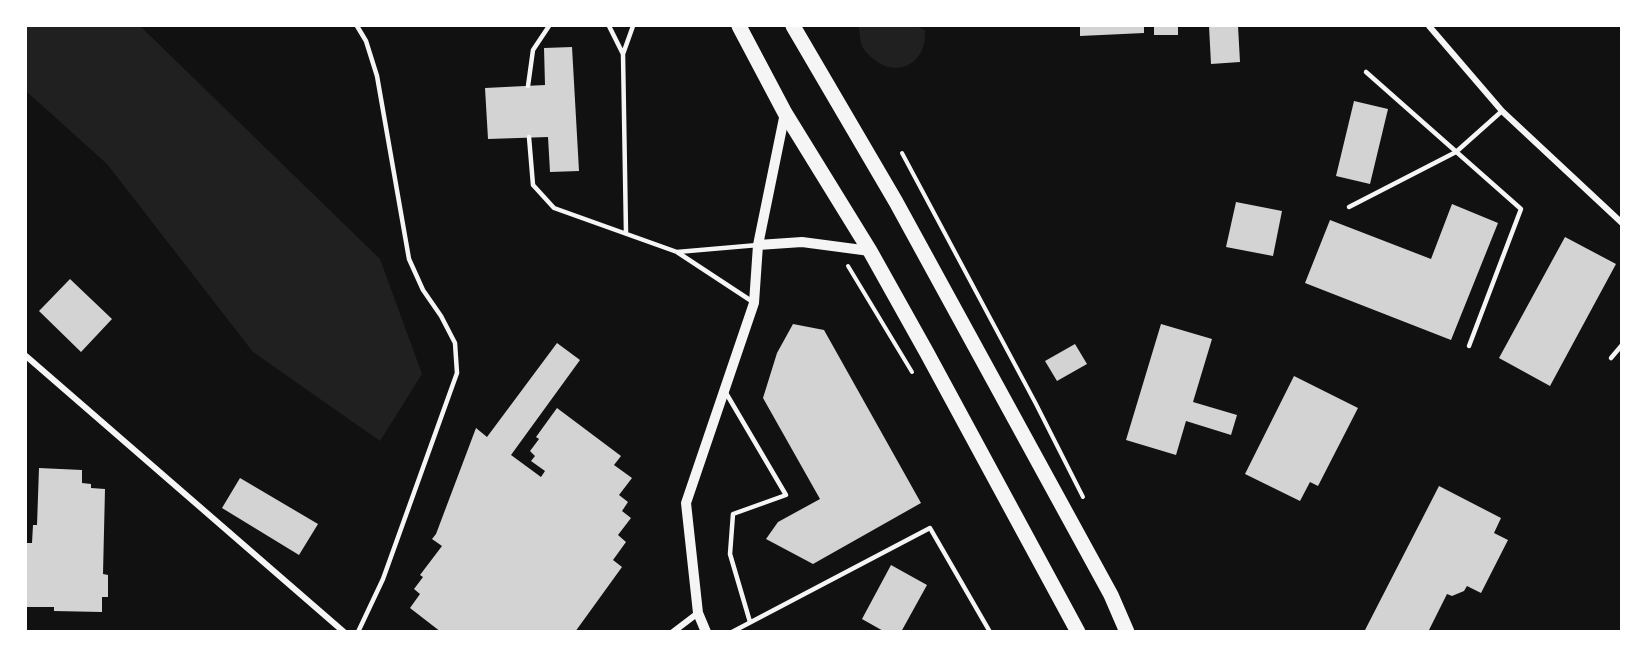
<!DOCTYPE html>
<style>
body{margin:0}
#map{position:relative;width:1647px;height:657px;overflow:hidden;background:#111;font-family:"Fira Sans Condensed",sans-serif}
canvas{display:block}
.frame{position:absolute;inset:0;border:27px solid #fff;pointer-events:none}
</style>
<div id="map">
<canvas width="1647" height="657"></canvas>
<div class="frame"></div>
</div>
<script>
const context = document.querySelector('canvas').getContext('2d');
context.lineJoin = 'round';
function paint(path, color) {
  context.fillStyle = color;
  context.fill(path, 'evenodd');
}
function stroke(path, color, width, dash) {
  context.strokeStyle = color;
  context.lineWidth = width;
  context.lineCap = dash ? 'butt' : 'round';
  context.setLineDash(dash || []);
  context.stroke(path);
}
const green = new Path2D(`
 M26 26H140L380 259 422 374 380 441 253 352 107 164 26 91Z
 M858 26H916L925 30C925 34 925 40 924 44 918 67 895 75 876 61 872 58 866 53 863 48 859 41 861 33 858 26Z`);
const building = new Path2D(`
 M1080 26H1144V33L1080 36Z
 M1154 26H1178V35H1154Z
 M1209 26H1238L1240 62 1211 64Z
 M572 47 579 171 550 172 548 137 488 139 485 88 545 85 544 48Z
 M1354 101 1388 109 1370 184 1336 176Z
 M1236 202 1282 211 1273 256 1226 247Z
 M1452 204 1498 223 1451 340 1305 283 1330 220 1431 259Z
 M1565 237 1616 264 1550 386 1499 358Z
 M70 279 112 319 81 352 39 311Z
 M793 324 824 330 921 503 813 564 766 539 778 522 820 499 763 398 777 353Z
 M1161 324 1212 339 1193 402 1237 415 1231 435 1186 421 1176 455 1126 440Z
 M557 343 580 360 511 455 541 477 545 471 531 461 535 456 530 451 539 439 536 437 557 408 621 456 614 465 632 478 619 495 628 502 622 511 631 518 618 535 626 542 613 560 622 567 575 632H441L410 608 420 594 414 589 423 577 420 575 442 546 432 539 436 534 476 428 487 437Z
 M1075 344 1087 364 1057 381 1045 361Z
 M1294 376 1358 408 1318 486 1310 482 1300 501 1245 474Z
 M39 468 82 470V483L91 484V488L105 489 103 574 108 575V597H102V612L54 611V607H26V543H32L33 525H37Z
 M240 478 318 524 299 555 222 508Z
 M1439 486 1501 518 1494 533 1508 540 1481 593 1467 586 1464 591 1452 596 1447 594 1428 632H1364Z
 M891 565 927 585 901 632H885L862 619Z`);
const path = new Path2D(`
 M902 153 1036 404 1083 497
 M848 266 912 372`);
const service = new Path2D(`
 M357 26 366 41 377 76 409 259 423 290 441 316 455 343 457 373 383 579 358 632
 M609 26 623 54
 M1366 72 1521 209 1469 346
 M528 86 533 50 549 26
 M529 137 533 185 554 208 677 252 753 302
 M1349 207 1456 152 1502 111
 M626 233 623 54 633 26
 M677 252 758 245
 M1611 358 1622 345
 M726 393 786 495 733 514 730 554 750 622
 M732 632 930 528 990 632`);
const minor = new Path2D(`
 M1429 26 1502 111 1622 223
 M26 356 344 632
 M673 632 698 613`);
const tertiary = new Path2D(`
 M758 245 802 242 870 251
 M706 632 698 613 686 503 754 303 758 245 785 113`);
const primary = new Path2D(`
 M739 26 785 113 870 251 927 353 1078 632
 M793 26 896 202 1111 595 1127 632`);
paint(green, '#202020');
paint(building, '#d3d3d3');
stroke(path, '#f5f5f5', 4);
stroke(service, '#f5f5f5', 4.5);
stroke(minor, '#f5f5f5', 6);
stroke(tertiary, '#f5f5f5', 10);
stroke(primary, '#f5f5f5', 15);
</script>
